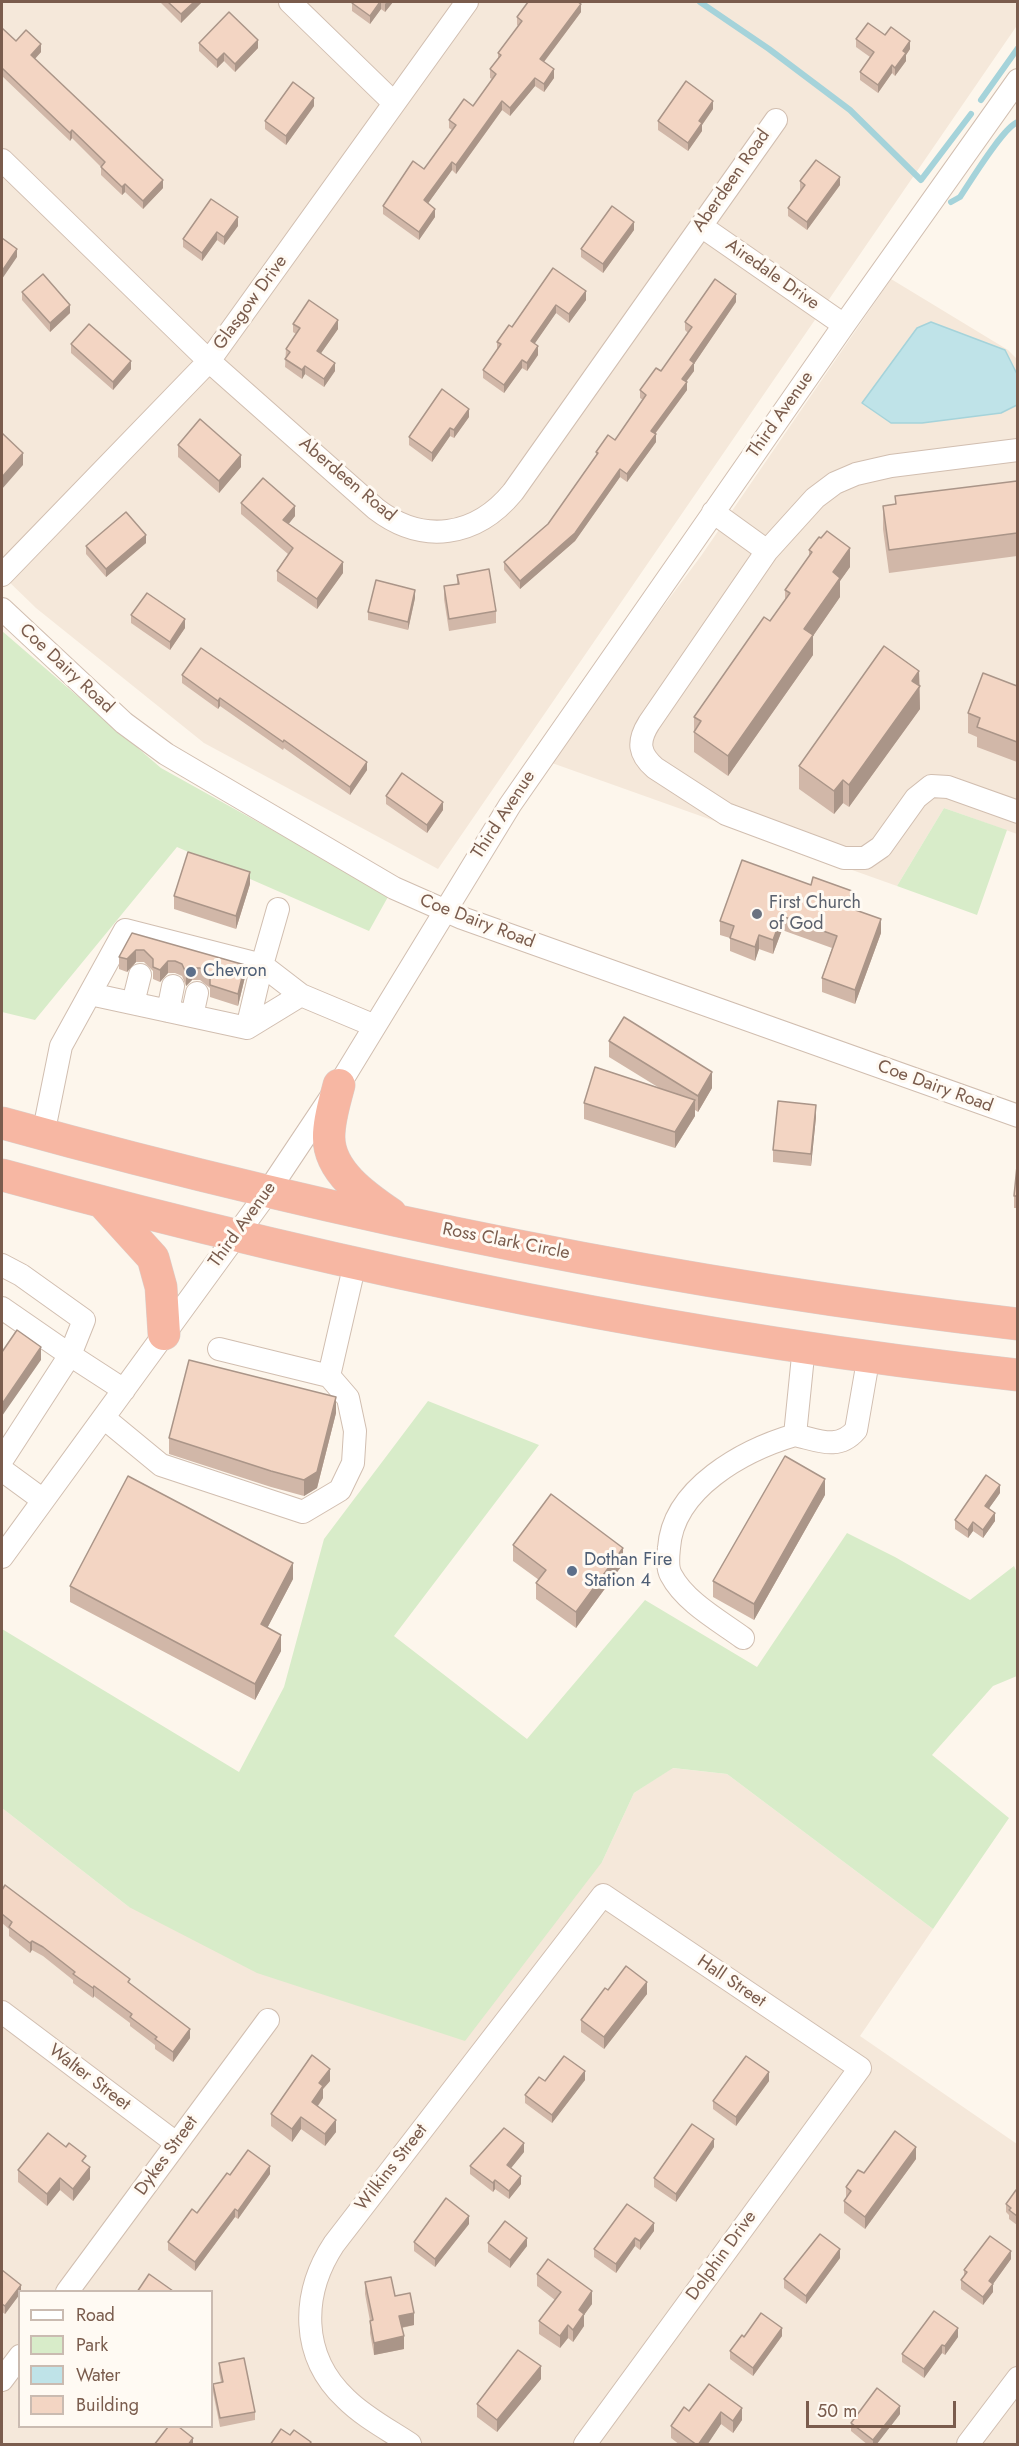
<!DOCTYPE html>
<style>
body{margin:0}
#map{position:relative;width:1019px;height:2446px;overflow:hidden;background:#fdf6ec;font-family:Jost,sans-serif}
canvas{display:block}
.frame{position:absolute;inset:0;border:3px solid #7a5c4d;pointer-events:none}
.legend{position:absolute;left:18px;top:2290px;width:195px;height:138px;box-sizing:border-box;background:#fffaf3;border:2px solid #cabbb1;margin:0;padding:8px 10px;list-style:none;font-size:18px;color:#7a5c4d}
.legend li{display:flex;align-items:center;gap:12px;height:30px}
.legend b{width:30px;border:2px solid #cabbb1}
.scale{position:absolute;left:806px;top:2401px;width:150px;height:27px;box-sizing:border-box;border:3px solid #7a5c4d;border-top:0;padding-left:8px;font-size:18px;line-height:21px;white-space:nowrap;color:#7a5c4d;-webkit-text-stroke:4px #fffaf3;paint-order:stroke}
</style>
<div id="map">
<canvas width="1019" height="2446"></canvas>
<div class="frame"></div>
<ul class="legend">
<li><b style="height:8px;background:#fff"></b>Road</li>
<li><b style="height:16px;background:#d8ecc9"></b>Park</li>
<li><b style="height:16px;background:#bfe3e8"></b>Water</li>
<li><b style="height:16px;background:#f3d5c3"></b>Building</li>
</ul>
<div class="scale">50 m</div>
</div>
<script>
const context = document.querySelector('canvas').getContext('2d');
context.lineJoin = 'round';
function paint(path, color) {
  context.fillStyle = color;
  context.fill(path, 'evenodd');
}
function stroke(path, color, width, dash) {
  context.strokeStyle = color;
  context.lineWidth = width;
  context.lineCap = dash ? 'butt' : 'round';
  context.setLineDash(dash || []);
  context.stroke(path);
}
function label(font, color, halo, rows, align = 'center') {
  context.font = font + ' Jost,sans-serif';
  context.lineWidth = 6;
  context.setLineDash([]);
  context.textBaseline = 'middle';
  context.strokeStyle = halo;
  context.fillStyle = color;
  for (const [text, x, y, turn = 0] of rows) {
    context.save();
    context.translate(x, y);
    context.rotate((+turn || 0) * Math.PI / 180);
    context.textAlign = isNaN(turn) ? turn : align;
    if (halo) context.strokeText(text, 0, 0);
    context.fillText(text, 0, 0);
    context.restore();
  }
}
const residential = new Path2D(`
 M2 2H1017L1018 24 438 869 204 743 36 608 2 575Z
 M891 279 1008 350 1017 359V834L944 808 897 886 552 763 627 655 701 556Z
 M672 1768 727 1774 933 1929 860 2036 1017 2144V2444H2V1808L129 1907 602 1862 634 1793ZM20 2292H212V2426H20Z`);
const green = new Path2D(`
 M2 631 161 768 389 895 369 931 177 847 35 1020 2 1012Z
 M944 808 1007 830 977 915 897 886Z
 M428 1401 539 1445 394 1636 527 1739 645 1600 757 1667 847 1533 895 1557 970 1600 1014 1566 1018 1575 1017 1676 993 1686 932 1755 1009 1818 933 1929 727 1774 673 1768 634 1793 602 1862 465 2041 257 1973 129 1907 2 1808V1629L239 1772 284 1687 324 1539Z`);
const water = new Path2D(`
 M931 322 1005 350 1017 374V405L1001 413 922 423H891L862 403 917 328Z`);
const stream = new Path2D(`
 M700 2 769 49 850 110 921 180 971 114
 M981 100 1018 48
 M951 202 960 197C970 182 1004 126 1018 122`);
const minor = new Path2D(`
 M290 2 394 103
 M2 160 209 361 376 509C423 545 476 537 513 492L776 120
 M701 226 844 325
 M1018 450 891 466 856 474 835 483 815 498 767 551 649 723C637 742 639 754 655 768L726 814 844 858H865L881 847 916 798 931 786 948 787 1018 812
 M713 512 767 551
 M2 575 209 361 467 2
 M2 609 124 723 166 754 394 888 462 918 1018 1116
 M90 994 247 1028 301 995
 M133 1003 140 975
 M168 1011 173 986
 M192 1016 197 993
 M247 1028 262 965 278 909
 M43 1135 61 1046 125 930 262 965 301 995 375 1026
 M2 1265 21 1275 84 1320 70 1355 124 1390
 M2 1308 70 1355 2 1460
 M804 1346 795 1435C818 1440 838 1451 856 1430L869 1355
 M219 1349 329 1376 355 1263
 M104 1418 161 1465 303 1512 340 1490 353 1463 355 1431 348 1398 329 1376
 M2 1470 43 1500
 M2 1557 267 1193 339 1085 510 805 844 325 1018 80
 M743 1638C720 1621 685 1602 671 1575 667 1568 668 1557 669 1548 673 1488 744 1450 795 1435
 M2 2012 176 2143
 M67 2292 268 2020
 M2 2380 20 2356
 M410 2444C389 2430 364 2417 346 2399 300 2356 301 2294 334 2244L603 1895 860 2068 585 2444
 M968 2444 1018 2378`);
const highway = new Path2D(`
 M339 1085C335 1101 329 1119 329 1136 328 1171 366 1197 391 1214
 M2 1123C334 1215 674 1285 1018 1324
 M2 1175C334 1266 675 1338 1018 1375
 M103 1203 153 1258 161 1287 164 1334`);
const wall = new Path2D(`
 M160 2H202L181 23Z
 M352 2H393L385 12 381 9 370 24 352 11Z
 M581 12 544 62 554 78 544 92 535 86 510 116 502 110 456 174 452 170 428 203 435 217 419 240 383 214V206L424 169 452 130 449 128V120L473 106 492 79 490 78V69L498 58V53L518 26 517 25V17Z
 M2 28 16 41 41 52 35 59 163 188 143 209 125 192 122 195 101 175V167L72 138 70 141 2 76Z
 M885 35 910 49 906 55V61L895 76 892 73 878 93 860 80V72L870 57 856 47V39Z
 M199 43 258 48 235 72 224 61 217 68 199 51Z
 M314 106 286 145 265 129V121Z
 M713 109 702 125V131L688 151 658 130V121Z
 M800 181 840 185 807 230 788 216V208L801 191 800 190Z
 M238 226 224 245 217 240 202 261 183 247V239Z
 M634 230 603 273 581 257V249Z
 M553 268 586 300 569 323 556 313 534 344 538 355 527 371 522 368 504 393 483 378V370L497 350V342L512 327Z
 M22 292 70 313 50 332 22 300Z
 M736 302 694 364V371L686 382 687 390 655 434 656 442 627 482 620 477 575 541 520 589 504 570V562L548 524 596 456V452L615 440 643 400 640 398V390L661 371 688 333 685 330V322Z
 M293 324 338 329 321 353 335 371 324 387 305 374 302 379 285 367 286 349 296 334 293 332Z
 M71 344 131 369 113 390 71 353Z
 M469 417 454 438 450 436 432 462 409 445V437Z
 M178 445 241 467 219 493 178 457Z
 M1017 486V556L889 573 883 529V506L895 504V496Z
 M241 503 295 516 288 524 343 573 317 609 277 581V571L288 554 241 514Z
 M146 543 106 577 86 554V546Z
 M809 550 850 567 840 581V597L813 636V655L728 776 694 752V717L770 621 785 600V590L809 556Z
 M457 575 496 611V623L449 631 444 599V586L457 584Z
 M415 598 408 630 368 620V612Z
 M131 615 185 628 170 650 131 623Z
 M919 671 920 709 849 807 843 803 834 814 799 789V766Z
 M182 675 367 770 350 795 284 748 283 750 220 706 218 709 182 683Z
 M1017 686V762L977 747V737L968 733V713Z
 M386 796 443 810 427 833 386 804Z
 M250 884 236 929 174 909V896Z
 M852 905 851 908 881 933 855 1004 822 992V978L832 948 782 930 773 954 759 949 755 961 730 951V938L720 935V921Z
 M132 933 245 977 238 1006 210 997V988L200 980H192L186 986 182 976 175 973H168L160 982 153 979V971L144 962H136L127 972 119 969V957Z
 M609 1041 712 1088 698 1112 695 1110V1116L675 1148 584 1119V1103L661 1089 609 1057Z
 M816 1117 811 1166 773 1162V1150Z
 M1017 1166V1208H1014V1196Z
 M336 1413 317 1488 304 1496 271 1487 169 1454V1438Z
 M1000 1493 989 1508 995 1521 983 1538 973 1531 968 1538 955 1529V1520Z
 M825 1495 754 1620 713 1597V1581Z
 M513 1545 623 1564 576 1628 536 1599V1583L539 1580 513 1561Z
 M293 1579 267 1628 281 1651 255 1700 70 1602V1586Z
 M2 1890 130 1984 190 2038 173 2062 155 2049V2045L130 2026V2023L94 1996 93 1998 73 1983V1980L43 1956 32 1950 30 1953 9 1936V1929L2 1923Z
 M608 1990 647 1994 604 2049 581 2032V2020Z
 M585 2080 552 2123 525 2103V2095L545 2081Z
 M330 2081 323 2089V2098L318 2106 336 2132 325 2146 301 2129 292 2142 271 2126V2114Z
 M769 2081 736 2126 713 2109V2101Z
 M714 2147 676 2202 654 2187V2178Z
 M524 2152 511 2168 521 2184 509 2199 495 2189 493 2192 470 2174V2166Z
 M916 2159 865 2229 844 2213V2201L846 2199V2187L864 2173Z
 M86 2164 90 2179 73 2201 60 2190 47 2206 18 2182V2170Z
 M270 2174 238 2219 235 2217 195 2271 168 2250V2242L197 2213 230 2175Z
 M1017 2191V2225L1009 2219V2215L1006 2212V2204Z
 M469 2224 435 2267 414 2251V2242Z
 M654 2231 640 2250 635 2246 616 2273 594 2257V2249Z
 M488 2243 527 2246 510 2268 488 2252Z
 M840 2258 806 2304 784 2288V2279Z
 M1011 2259 993 2284V2292L983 2305 961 2289V2280L964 2276V2270Z
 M2 2270 21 2292 5 2314 2 2312Z
 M537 2274 592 2304 584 2315V2326L573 2342 568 2338 560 2348 539 2334V2321L555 2300 537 2286Z
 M365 2282 395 2296 414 2325 402 2328 404 2349 374 2355 370 2333V2321L365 2294Z
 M782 2336 753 2376 730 2359V2351L744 2337Z
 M958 2337 945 2355 942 2353 924 2378 902 2362V2354Z
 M219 2363 255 2412V2420L220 2427 213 2392V2384L221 2382 219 2372Z
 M541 2379 497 2432 477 2417V2404Z
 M709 2384 742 2420 733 2433 721 2424 707 2445H680L671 2438V2426L689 2411Z
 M900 2414 876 2445H868L851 2431V2423Z`);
const shadedWall = new Path2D(`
 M194 2H202L181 23V14Z
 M381 2V9L370 24V16Z
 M387 2H393L385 12V4Z
 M581 4V12L540 67V59Z
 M258 40V48L235 72V64Z
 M910 41V49L906 55V61L895 76V68L903 51Z
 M41 44V52L31 63V55Z
 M224 53V61L217 68V60Z
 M892 65V73L878 93V85Z
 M554 69V78L544 92V84Z
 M535 78V86L510 116V108Z
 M314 98V106L286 145V136Z
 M502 101V110L456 174V165Z
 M713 101V109L702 125V131L688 151V143L699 121Z
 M72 130V138L70 141V133Z
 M452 162V170L424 209V200Z
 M840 177V185L807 230V222Z
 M163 180V188L143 209V201Z
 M125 184V192L122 195V187Z
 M435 209V217L419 240V232Z
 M238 217V226L224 245V237Z
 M634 222V230L603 273V264Z
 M217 232V240L202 261V253Z
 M17 249V257L2 279V271Z
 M586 291V300L569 323V314Z
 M736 294V302L694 364V371L682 387V379L690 360Z
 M70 305V313L50 332V323Z
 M556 305V313L531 349V341Z
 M338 320V329L317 359V351Z
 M538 346V355L527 371V363Z
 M522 360V368L504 393V385Z
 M131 361V369L113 390V382Z
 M335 363V371L324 387V379Z
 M305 366V374L302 379V370Z
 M687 382V390L651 439V431Z
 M469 409V417L454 438V430Z
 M450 428V436L432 462V453Z
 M656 434V442L627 482V474Z
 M23 453V465L2 489V477Z
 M241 455V467L219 493V481Z
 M620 469V477L575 541 520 589V581Z
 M295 506V516L283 531V520Z
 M146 535V543L106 577V569Z
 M850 548V567L840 581V597L813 636V655L728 776V756L804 629 833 572Z
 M343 562V573L317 609V599Z
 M415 590V598L408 630V622Z
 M185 619V628L170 650V642Z
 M919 671 920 709 849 807V785Z
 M220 698V706L218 709V701Z
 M367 762V770L350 795V787Z
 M843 780V803L834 814V791Z
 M443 802V810L427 833V825Z
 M250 872V884L236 929V916Z
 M852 891V905L847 920V907Z
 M782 916V930L773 954V940Z
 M881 919V933L855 1004V990Z
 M759 935V949L755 961V947Z
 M136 950V962L127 972V959Z
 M168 961V973L160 982V970Z
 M245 965V977L238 1006V994Z
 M192 968V980L186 986V973Z
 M712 1072V1088L698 1112V1096Z
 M695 1100V1116L675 1148V1132Z
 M816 1105V1117L811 1166V1154Z
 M41 1347V1360L2 1416V1404Z
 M336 1397V1413L317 1488 304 1496V1480Z
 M825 1479V1495L754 1620V1604Z
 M1000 1485V1493L985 1514V1506Z
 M995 1513V1521L983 1538V1530Z
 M973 1522V1531L968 1538V1530Z
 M623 1548V1564L576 1628V1612Z
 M293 1563V1579L261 1640V1624Z
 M281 1635V1651L255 1700V1684Z
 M32 1941V1950L30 1953V1943Z
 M647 1982V1994L604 2049V2037Z
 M94 1986V1996L93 1998V1988Z
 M190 2029V2038L173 2062V2052Z
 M330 2069V2081L323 2089V2098L312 2114V2102L319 2083Z
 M585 2071V2080L552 2123V2115Z
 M769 2072V2081L736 2126V2117Z
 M301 2117V2129L292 2142V2129Z
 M336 2120V2132L325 2146V2134Z
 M714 2139V2147L676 2202V2194Z
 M524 2143V2152L507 2173V2165Z
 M916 2147V2159L865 2229V2217Z
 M270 2166V2174L238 2219V2211Z
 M90 2167V2179L73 2201V2189Z
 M521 2176V2184L509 2199V2191Z
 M60 2178V2190L47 2206V2194Z
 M495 2180V2189L493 2192V2183Z
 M235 2209V2217L195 2271V2262Z
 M469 2216V2224L435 2267V2259Z
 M654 2223V2231L640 2250V2241Z
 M527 2238V2246L510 2268V2260Z
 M635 2238V2246L616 2273V2264Z
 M840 2249V2258L806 2304V2296Z
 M1011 2251V2259L993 2284V2292L983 2305V2297L989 2281Z
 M21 2285V2292H20V2294L5 2314V2306Z
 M592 2291V2304L584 2315V2326L573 2342V2330L579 2310Z
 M414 2313V2325L399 2328V2316Z
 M568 2325V2338L560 2348V2336Z
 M782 2328V2336L753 2376V2368Z
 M958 2328V2337L945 2355V2346Z
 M404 2336V2349L374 2355V2343Z
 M942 2345V2353L924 2378V2369Z
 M541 2366V2379L497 2432V2420Z
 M900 2406V2414L876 2445H873V2440Z
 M742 2408V2420L733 2433V2421Z
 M721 2412V2424L707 2445H698Z
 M193 2438V2445H188Z`);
const building = new Path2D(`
 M168 2H194L181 14Z
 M352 2H380L370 16 352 3Z
 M528 2H578L581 4 540 59 554 69 544 84 535 78 510 108 502 101 456 165 452 162 424 200 435 209 419 232 383 206 413 161 424 169 456 125 449 120 464 99 473 106 496 74 490 69 501 55 498 53 522 21 517 17Z
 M229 12 258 40 235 64 224 53 217 60 199 43Z
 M868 23 885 35 891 27 910 41 903 51 906 53 895 68 892 65 878 85 860 72 874 52 856 39Z
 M2 28 16 41 26 30 41 44 31 55 163 180 143 201 125 184 122 187 101 167 105 162 72 130 70 133 2 68Z
 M686 81 713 101 699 121 702 123 688 143 658 121Z
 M293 82 314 98 286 136 265 121Z
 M816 160 840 177 807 222 788 208 805 185 800 181Z
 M211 199 238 217 224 237 217 232 202 253 183 239Z
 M612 206 634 222 603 264 581 249Z
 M2 238 17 249 2 271Z
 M553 268 586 291 569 314 556 305 531 341 538 346 527 363 522 360 504 385 483 370 501 344 497 342 509 325 512 327Z
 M43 274 70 305 50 323 22 292Z
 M715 279 736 294 690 360 694 363 682 379 687 382 651 431 656 434 627 474 620 469 575 533 520 581 504 562 548 524 598 453 596 452 608 435 615 440 646 395 640 390 656 368 661 371 692 327 685 322Z
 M309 300 338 320 317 351 335 363 324 379 305 366 302 370 285 359 290 352 286 349 300 328 293 324Z
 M89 324 131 361 113 382 71 344Z
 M442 389 469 409 454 430 450 428 432 453 409 437Z
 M200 419 241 455 219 481 178 445Z
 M2 433 23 453 2 477Z
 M263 478 295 506 283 520 343 562 317 599 277 571 293 548 241 503Z
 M1017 481V533L889 550 883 506 896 504 895 496Z
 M126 512 146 535 106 569 86 546Z
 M827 531 850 548 833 572 840 578 804 629 813 635 728 756 694 732 701 721 694 717 764 617 770 621 790 593 785 590 812 552 809 550 819 537 821 538Z
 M489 569 496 611 449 619 444 586 459 584 457 575Z
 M376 580 415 590 408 622 368 612Z
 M147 593 185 619 170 642 131 615Z
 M884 646 919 671 912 681 920 686 849 785 843 780 834 791 799 766Z
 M201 648 367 762 350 787 284 740 283 742 220 698 218 701 182 675Z
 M983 673 1017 686V742L977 727 980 718 968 713Z
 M402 773 443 802 427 825 386 796Z
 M188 852 250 872 236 916 174 896Z
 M742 860 811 885 813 877 852 891 847 907 881 919 855 990 822 978 837 936 782 916 773 940 759 935 755 947 730 938 734 926 720 921Z
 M132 933 245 965 238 994 210 985V976L200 968H192L186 973 182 964 175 961H168L160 970 153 967V959L144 950H136L127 959 119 957Z
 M624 1017 712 1072 698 1096 609 1041Z
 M595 1067 695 1100 675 1132 584 1103Z
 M778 1101 816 1105 811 1154 773 1150Z
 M1017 1166V1196H1014Z
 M17 1330 41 1347 2 1404V1352Z
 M189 1360 336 1397 317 1472 304 1480 271 1471 169 1438Z
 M785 1456 825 1479 754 1604 713 1581Z
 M986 1475 1000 1485 985 1506 995 1513 983 1530 973 1522 968 1530 955 1520Z
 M128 1476 293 1563 261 1624 281 1635 255 1684 70 1586Z
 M551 1494 623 1548 576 1612 536 1583 546 1570 513 1545Z
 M5 1885 130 1979 128 1982 190 2029 173 2052 155 2039 157 2037 130 2017 132 2014 94 1986 93 1988 73 1974 75 1972 43 1947 32 1941 30 1943 9 1927 12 1922 2 1914V1890Z
 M626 1966 647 1982 604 2037 581 2020 605 1988 608 1990Z
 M312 2055 330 2069 319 2083 323 2086 312 2102 336 2120 325 2134 301 2117 292 2129 271 2114Z
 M564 2056 585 2071 552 2115 525 2095 539 2077 545 2081Z
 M746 2056 769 2072 736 2117 713 2101Z
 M692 2124 714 2139 676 2194 654 2178Z
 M504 2128 524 2143 507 2165 521 2176 509 2191 495 2180 493 2183 470 2166Z
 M895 2131 916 2147 865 2217 844 2201 851 2191 846 2187 858 2170 864 2173Z
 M48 2133 66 2147 69 2143 86 2156 82 2161 90 2167 73 2189 60 2178 47 2194 18 2170Z
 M248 2150 270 2166 238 2211 235 2209 195 2262 168 2242 192 2209 197 2213 227 2173 230 2175Z
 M1016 2190 1017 2191V2216L1009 2210 1011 2208 1006 2204Z
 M446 2198 469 2216 435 2259 414 2242Z
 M627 2204 654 2223 640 2241 635 2238 616 2264 594 2249Z
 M505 2221 527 2238 510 2260 488 2243Z
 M820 2234 840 2249 806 2296 784 2279Z
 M990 2236 1011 2251 989 2281 993 2284 983 2297 961 2280 967 2272 964 2270Z
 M548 2259 592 2291 579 2310 584 2314 573 2330 568 2325 560 2336 539 2321 561 2292 537 2274Z
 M2 2270 21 2285 5 2306 2 2304Z
 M149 2274 173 2291V2292H137Z
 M391 2277 395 2296 410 2293 414 2313 399 2316 404 2336 374 2343 370 2321 373 2320 365 2282Z
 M934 2311 958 2328 945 2346 942 2345 924 2369 902 2354Z
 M761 2313 782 2328 753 2368 730 2351 742 2335 744 2337Z
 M518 2350 541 2366 497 2420 477 2404Z
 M244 2358 255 2412 220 2418 213 2384 223 2382 219 2363Z
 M709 2384 742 2408 733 2421 721 2412 698 2445H697L671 2426 684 2407 689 2411Z
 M877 2388 900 2406 873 2440 851 2423Z
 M168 2427H179L193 2438 188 2445H154Z
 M281 2429 290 2435 294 2430 311 2442 309 2445H270Z`);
const markers = [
 [757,914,6,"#6b7280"],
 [191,972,6,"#5c6f8a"],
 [572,1571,6,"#5c6f8a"]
];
const streetNames = [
 ["Aberdeen Road",732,181,-55],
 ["Airedale Drive",772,275,35],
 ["Glasgow Drive",251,303,-54],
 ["Third Avenue",781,415,-55],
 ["Aberdeen Road",347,480,40],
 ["Coe Dairy Road",66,669,43],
 ["Third Avenue",504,815,-57],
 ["Coe Dairy Road",477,922,21],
 ["Coe Dairy Road",935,1087,20],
 ["Third Avenue",243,1225,-54],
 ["Ross Clark Circle",506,1242,11],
 ["Hall Street",731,1982,34],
 ["Walter Street",89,2078,37],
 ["Dykes Street",167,2156,-54],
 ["Wilkins Street",392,2168,-52],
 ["Dolphin Drive",722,2256,-54]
];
const worshipNames = [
 ["First Church",769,904],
 ["of God",769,925]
];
const serviceNames = [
 ["Chevron",203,972],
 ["Dothan Fire",584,1561],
 ["Station 4",584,1582]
];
paint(residential, '#f5e8da');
paint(green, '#d8ecc9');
paint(water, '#bfe3e8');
stroke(water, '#a5d3da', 1.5);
stroke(stream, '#a5d3da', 6);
stroke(minor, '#d1beb0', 24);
stroke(highway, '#dad1cd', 33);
stroke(minor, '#fff', 22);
stroke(highway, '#f7b7a3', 32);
paint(wall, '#d1b7a8');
paint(shadedWall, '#aa9588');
paint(building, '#f3d5c3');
stroke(building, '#aa9588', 1.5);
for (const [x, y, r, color] of markers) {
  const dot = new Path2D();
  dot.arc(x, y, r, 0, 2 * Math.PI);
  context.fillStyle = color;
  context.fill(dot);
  stroke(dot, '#fffaf3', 2);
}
label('18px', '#7a5c4d', '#fffaf3', streetNames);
label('18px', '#5b616d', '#fffaf3', worshipNames, 'left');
label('18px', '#4e5e75', '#fffaf3', serviceNames, 'left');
</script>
